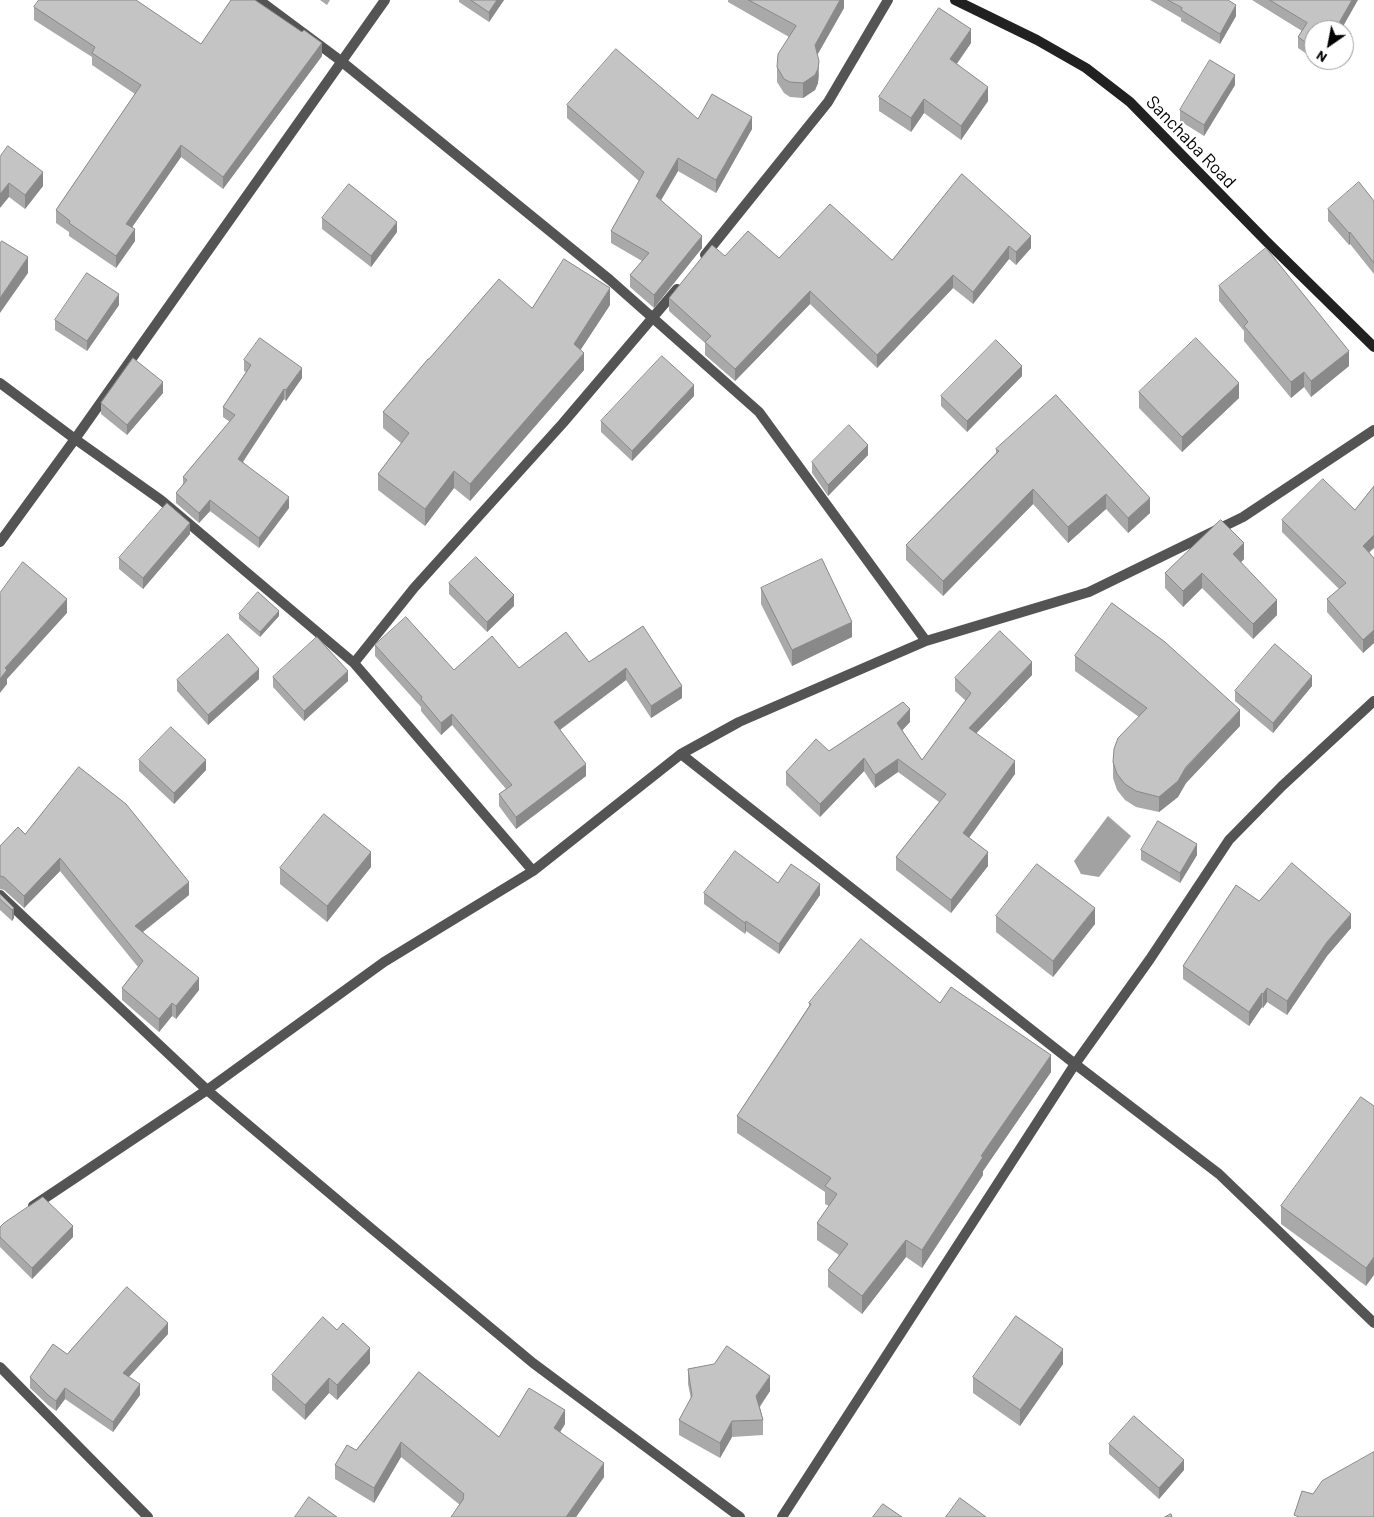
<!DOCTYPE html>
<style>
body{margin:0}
#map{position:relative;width:1374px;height:1517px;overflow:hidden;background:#fff;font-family:Barlow,sans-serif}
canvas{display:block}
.north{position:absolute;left:1304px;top:20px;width:50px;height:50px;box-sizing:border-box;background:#fff;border:1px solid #999;border-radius:50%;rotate:213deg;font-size:14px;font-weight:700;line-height:20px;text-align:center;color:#000}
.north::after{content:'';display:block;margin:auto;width:18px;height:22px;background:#000;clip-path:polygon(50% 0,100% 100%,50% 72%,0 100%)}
</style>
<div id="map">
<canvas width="1374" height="1517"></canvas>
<div class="north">N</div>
</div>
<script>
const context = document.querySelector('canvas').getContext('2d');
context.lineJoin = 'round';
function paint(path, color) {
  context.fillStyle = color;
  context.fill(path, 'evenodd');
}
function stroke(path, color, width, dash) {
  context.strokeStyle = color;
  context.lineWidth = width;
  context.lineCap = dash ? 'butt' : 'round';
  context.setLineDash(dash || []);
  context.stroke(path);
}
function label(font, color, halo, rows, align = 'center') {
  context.font = font + ' Barlow,sans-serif';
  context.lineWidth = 4;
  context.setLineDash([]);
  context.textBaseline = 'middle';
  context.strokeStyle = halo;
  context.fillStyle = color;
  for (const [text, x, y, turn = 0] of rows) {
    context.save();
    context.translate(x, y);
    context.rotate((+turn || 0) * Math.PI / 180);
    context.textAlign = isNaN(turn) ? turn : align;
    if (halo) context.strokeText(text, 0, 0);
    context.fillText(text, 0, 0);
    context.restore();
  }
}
const water = new Path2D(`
 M1108 816 1131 836 1099 877 1081 874 1074 861Z`);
const street = new Path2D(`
 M259 0 341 61 610 280 759 412 926 641
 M705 255 828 102 888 0
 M0 383 75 439 161 500 354 663 533 871
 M0 542 75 439 385 0
 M354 663 414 588 563 423 677 289
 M681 754 1075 1064 1219 1174 1374 1323
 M0 895 207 1090 372 1229 533 1363 740 1517
 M33 1206 207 1090 384 962 533 871 681 754 739 722 926 641 1089 592 1243 517 1374 430
 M0 1367 148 1517
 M782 1517 1075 1064 1150 959 1229 840 1282 786 1374 701`);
const secondary = new Path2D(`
 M955 0 1037 40 1086 68 1130 102 1266 241 1374 347`);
const wall = new Path2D(`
 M320 0H330L327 5Z
 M459 0H504L489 22 459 2Z
 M728 0H844V8L817 55 819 76 818 83 815 90 803 98 790 97 784 93 777 82V67L789 37 728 2Z
 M1150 0H1228L1236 16 1220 44 1181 21V18Z
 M1252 0H1358L1314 30V59L1298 48V37L1302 31Z
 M34 7 201 44 322 56 223 189 181 157 132 227 135 241 116 268 69 236V232L56 223V210L135 94 92 65V57L34 20Z
 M971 43 957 64 988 101 961 140 924 113 911 132 879 111V97Z
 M1315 60H1327L1323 66Z
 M1235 85 1204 136 1180 121V110Z
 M567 105 698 119 752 129 716 193 678 171 661 200 702 248 654 308 630 287V275L642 261 611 243V231L639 181 567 118Z
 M0 157 43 186 25 209 9 197Z
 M962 174 1031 248 1016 265 1009 259 973 304 953 288 877 368 810 304 735 381 705 355V343L669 311V298L725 256 779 258 892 260Z
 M1374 201V274L1350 244 1349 245 1328 221V209Z
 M322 218 397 232 371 267 322 229Z
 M1219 286 1349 366 1311 397 1304 387 1291 398 1244 341V331L1219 301Z
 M119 305 87 351 55 330V320Z
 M610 305 580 350 584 370 470 501 454 488 425 526 378 490V474L401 443 383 428V412L429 359 532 308Z
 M244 360 302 378 286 401 284 399 243 462 289 508 259 548 210 511 199 523 176 503V493L183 484V477L230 422 223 417V407L246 372 244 371Z
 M1022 376 967 432 941 406V396Z
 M1139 392 1239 398 1182 452 1139 408Z
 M163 393 127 435 101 414V403Z
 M1056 395 1150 513 1128 533 1106 509 1068 543 1033 504 943 596 906 560V545L996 453V449Z
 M694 396 632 461 601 432V421Z
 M868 455 828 496 812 473V462Z
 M1374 486V548L1369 552 1374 558V643L1363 653 1327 612V599L1339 589 1282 532V520L1355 510Z
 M190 534 143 589 119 569V558Z
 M1244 559 1241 562 1277 615 1253 639 1202 588 1183 607 1165 588V573Z
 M449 583 514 606 487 632 449 594Z
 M761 588 852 637 792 666 761 604Z
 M239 614 279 616 260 637 239 619Z
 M643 626 682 698 651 718 626 680 560 730 586 776 516 829 499 806V794L506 789 452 725 441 735 421 711V707L375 656V645L454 670 519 668 589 662Z
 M1075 656 1240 726 1186 783 1178 797 1159 812 1136 807 1125 800 1117 790 1113 778V762L1139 717 1075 671Z
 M1032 675 976 733 1015 774 969 838 988 866 951 913 896 870V857L939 802 898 772 875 788 864 771 820 817 786 785V772L829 751 910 722 902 730 922 760 966 701 955 691V678Z
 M273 677 348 681 304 721 273 687Z
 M259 679 208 725 177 691V680Z
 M1312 686 1273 733 1235 701V691Z
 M139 760 206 770 174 804 139 771Z
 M25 834 189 895 143 932 199 990 176 1019 172 1016 159 1032 122 1000V988L138 967 60 871 24 908 4 890 0 889V846Z
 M1141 850 1197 855 1180 883 1141 860Z
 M371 867 327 922 280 884V868Z
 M778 883 820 895 779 954 746 931 745 934 704 904V893Z
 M0 894 14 908V918L12 921 0 910Z
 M1259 901 1351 928 1327 956 1287 1015 1267 1002 1263 1008 1262 1007 1249 1026 1183 979V966Z
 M996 916 1095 924 1053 977 996 932Z
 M809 1003H940L1051 1072 983 1171V1175L922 1268 906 1257 862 1314 828 1287V1270L839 1255 817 1240V1223L829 1206 825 1204V1192L737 1133V1116L809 1006Z
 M1374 1106 1366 1286 1281 1224V1206Z
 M0 1227 73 1237 32 1279 0 1247Z
 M168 1334 129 1377 140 1395 113 1432 65 1399 56 1411 48 1405 30 1388V1377L67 1354Z
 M370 1363 337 1400 329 1393 305 1420 272 1390V1375Z
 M1063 1364 1020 1426 973 1393V1377Z
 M688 1369 770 1391 760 1407 763 1420V1435L732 1437 720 1458 679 1435V1420L691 1399 688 1384Z
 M419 1372 499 1437 565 1424 560 1432 604 1477 576 1517H451L460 1505 401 1457 374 1503 335 1479V1465L356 1450Z
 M1109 1444 1184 1470 1159 1499 1109 1454Z`);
const shadedWall = new Path2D(`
 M497 0H504L489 22V12Z
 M840 0H844V8L815 59V45Z
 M1352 0H1358L1341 30H1336V28Z
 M1236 5V16L1220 44V34Z
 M971 29V43L950 73V59Z
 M322 43V56L223 189V177Z
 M1323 60H1327L1323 66Z
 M819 61 818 83 815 90 803 98V83Z
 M1235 75V85L1204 136V125Z
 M988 87V101L961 140V126Z
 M924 99V113L911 132V118Z
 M752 117V129L716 193V180Z
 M181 145V157L126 236V224Z
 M678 158V171L656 209V196Z
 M43 172V186L25 209V195Z
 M9 183V197L0 208V194Z
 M397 222V232L371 267V256Z
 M135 229V241L116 268V256Z
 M1350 232V244L1349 245V233Z
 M702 236V248L654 308V295Z
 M1031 236V248L1016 265V252Z
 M1009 246V259L973 304V292Z
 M28 257V273L0 313V298Z
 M953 275V288L877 368V355Z
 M610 288V305L574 360V344Z
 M810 291V304L735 381V369Z
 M119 294V305L87 351V341Z
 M1349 351V366L1311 397V381Z
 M584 353V370L470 501V484Z
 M1022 366V376L967 432V421Z
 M302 368V378L286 401V390Z
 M1304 372V387L1291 398V382Z
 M163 382V393L127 435V425Z
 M1239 383V398L1182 452V437Z
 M694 385V396L632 461V451Z
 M284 389V399L238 469V459Z
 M868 445V455L828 496V485Z
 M454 471V488L425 526V509Z
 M1033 489V504L943 596V581Z
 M1106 494V509L1068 543V527Z
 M289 497V508L259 548V538Z
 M1150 498V513L1128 533V518Z
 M210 500V511L199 523V513Z
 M190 523V534L143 589V578Z
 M1374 535V548L1363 558V546Z
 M1244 543V559L1233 570V554Z
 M1202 573V588L1183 607V591Z
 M514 595V606L487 632V622Z
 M67 599V613L7 679V684L0 693V679L5 668Z
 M1277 600V615L1253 639V624Z
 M279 611V616L260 637V632Z
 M852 622V637L792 666V650Z
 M1374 630V643L1363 653V640Z
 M1032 662V675L969 741V728Z
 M626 668V680L554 734V722Z
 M259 669V679L208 725V715Z
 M348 671V681L304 721V711Z
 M1312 676V686L1273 733V723Z
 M682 686V698L651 718V706Z
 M910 709V722L897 736V723Z
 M1240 710V726L1186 783 1178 797 1159 812V797Z
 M452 714V725L441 735V723Z
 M864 758V771L820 817V804Z
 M898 759V772L875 788V775Z
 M206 760V770L174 804V793Z
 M1015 761V774L963 846V833Z
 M586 764V776L516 829V817Z
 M1197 844V855L1180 883V873Z
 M371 852V867L327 922V906Z
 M988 852V866L951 913V900Z
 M60 858V871L24 908V896Z
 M189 882V895L135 938V926Z
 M820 884V895L779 954V944Z
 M14 908V918L12 921V910Z
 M1095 908V924L1053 977V961Z
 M1351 914V928L1327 956 1287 1015V1001L1327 942Z
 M746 921V931L745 934V923Z
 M199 978V990L176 1019V1006Z
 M1267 988V1002L1263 1008V994Z
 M1262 993V1007L1249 1026V1012Z
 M172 1003V1016L159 1032V1019Z
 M1051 1055V1072L983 1171V1175L922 1268V1250L981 1156Z
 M73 1226V1237L32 1279V1268Z
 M906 1240V1257L862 1314V1296Z
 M1374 1257V1275L1366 1286V1268Z
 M168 1323V1334L123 1383V1373Z
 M370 1348V1363L337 1400V1385Z
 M1063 1349V1364L1020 1426V1410Z
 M770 1376V1391L756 1411V1396Z
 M329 1378V1393L305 1420V1405Z
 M140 1384V1395L113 1432V1422Z
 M65 1388V1399L56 1411V1401Z
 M565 1410V1424L554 1442V1428Z
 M732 1421V1437L720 1458V1443Z
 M401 1442V1457L374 1503V1488Z
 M1184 1460V1470L1159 1499V1488Z
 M604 1463V1477L576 1517H566Z`);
const building = new Path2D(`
 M39 0H136L201 44 231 0H255L302 32 304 30 322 43 223 177 181 145 126 224 135 229 116 256 69 223 70 221 56 210 141 85 92 53 95 47 34 7Z
 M471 0H497L489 12Z
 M749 0H840L815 45 819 61 818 69 815 75 803 83 790 82 784 79 777 67 778 54 796 26Z
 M1168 0H1228L1236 5 1220 34 1181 10 1182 8Z
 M1270 0H1352L1336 28 1338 30H1314V48L1298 37 1307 23Z
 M939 8 971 29 950 59 988 87 961 126 924 99 911 118 879 97Z
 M616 49 698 119 712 94 752 117 716 180 678 158 656 196 702 236 654 295 630 275 649 253 611 231 644 172 567 105Z
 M1210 60 1235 75 1204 125 1180 110Z
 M8 146 43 172 25 195 9 183 0 194V157Z
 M962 174 1031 236 1016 252 1009 246 973 292 953 275 877 355 810 291 735 369 705 342 711 336 669 298 712 245 725 256 748 231 779 258 830 204 892 260Z
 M1359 182 1374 201V263L1350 232 1349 233 1328 209Z
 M349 184 397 222 371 256 322 218Z
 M2 241 28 257 0 298V244Z
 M1266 248 1349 351 1311 381 1304 372 1291 382 1244 326 1248 322 1219 286Z
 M564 259 610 288 574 344 584 353 470 484 454 471 425 509 378 474 409 433 383 412 428 359H429L499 279 532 308Z
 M87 273 119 294 87 341 55 320Z
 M260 338 302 368 286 390 284 389 238 459 289 497 259 538 210 500 199 513 176 493 187 480 183 477 235 415 223 407 251 365 244 360Z
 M1196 338 1239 383 1182 437 1139 392Z
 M996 340 1022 366 967 421 941 396Z
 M662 356 694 385 632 451 601 421Z
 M133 358 163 382 127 425 101 403Z
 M1056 395 1150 498 1128 518 1106 494 1068 527 1033 489 943 581 906 545 999 451 996 449Z
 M849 425 868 445 828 485 812 462Z
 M1323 479 1355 510 1374 486V535L1363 546 1374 558V630L1363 640 1327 599 1346 583 1282 520Z
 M167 503 190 523 143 578 119 558Z
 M1221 520 1244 543 1233 554 1277 600 1253 624 1202 573 1183 591 1165 573 1218 522Z
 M476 557 514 595 487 622 449 583Z
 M822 559 852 622 792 650 761 588Z
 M23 562 67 599 5 668 7 670 0 679V593Z
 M258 592 279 611 260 632 239 614Z
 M1112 603 1165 642 1240 710 1186 767 1178 781 1159 797 1136 791 1125 784 1117 774 1113 762 1114 749 1118 738 1147 708 1075 656Z
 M406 617 454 670 492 636 519 668 566 632 589 662 643 626 682 686 651 706 626 668 554 722 586 764 516 817 499 794 512 785 452 714 441 723 421 699 422 697 375 645Z
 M1000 631 1032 662 969 728 1015 761 963 833 988 852 951 900 896 857 946 794 898 759 875 775 864 758 820 804 786 772 816 739 829 751 903 702 910 709 897 723 922 760 971 693 955 678Z
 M228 634 259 669 208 715 177 680Z
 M317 637 348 671 304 711 273 677Z
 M1275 644 1312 676 1273 723 1235 691Z
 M171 727 206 760 174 793 139 760Z
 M79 767 126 804 189 882 135 926 199 978 176 1006 172 1003 159 1019 122 988 143 961 60 858 24 896 4 877 0 876V846L18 827 25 834Z
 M324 814 371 852 327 906 280 868Z
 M1158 821 1197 844 1180 873 1141 850Z
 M735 851 778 883 791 864 820 884 779 944 746 921 745 923 704 893Z
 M1292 863 1351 914 1327 942 1287 1001 1267 988 1263 994 1262 993 1249 1012 1183 966 1236 885 1259 901Z
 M1037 864 1095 908 1053 961 996 916Z
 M0 894 14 908 12 910 0 899Z
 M861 939 940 1003 951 987 1051 1055 981 1156 983 1157 922 1250 906 1240 862 1296 828 1270 848 1244 817 1223 837 1194 825 1186 831 1178 737 1116 811 1004 809 1003Z
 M1361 1097 1374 1106V1257L1366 1268 1281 1206Z
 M43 1197 73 1226 32 1268 0 1237V1227L4 1223Z
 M127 1287 168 1323 123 1373 140 1384 113 1422 65 1388 56 1401 48 1395 30 1377 53 1344 67 1354Z
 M1016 1316 1063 1349 1020 1410 973 1377Z
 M323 1317 337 1330 343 1323 370 1348 337 1385 329 1378 305 1405 272 1375Z
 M727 1346 770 1376 756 1396 763 1420 732 1421 720 1443 679 1420 692 1396 688 1369 714 1364Z
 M419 1372 499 1437 529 1388 565 1410 554 1428 604 1463 566 1517H451L464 1498 463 1497 464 1494 401 1442 374 1488 335 1465 347 1445 356 1450Z
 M1134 1416 1184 1460 1159 1488 1109 1444Z
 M1374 1452V1517H1299L1294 1515 1302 1491 1313 1494 1322 1481Z
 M309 1497 337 1517H295Z
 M960 1498 986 1517H946Z
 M883 1504 902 1517H873Z
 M1171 1514 1172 1517H1165Z`);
const streetNames = [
 ["Sanchaba Road",1191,142,46]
];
paint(water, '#a2a2a2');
stroke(street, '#545454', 10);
stroke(secondary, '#212121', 10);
paint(wall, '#a9a9a9');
paint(shadedWall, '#898989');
paint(building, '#c4c4c4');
stroke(building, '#898989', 1);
label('18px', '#000', '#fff', streetNames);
</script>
